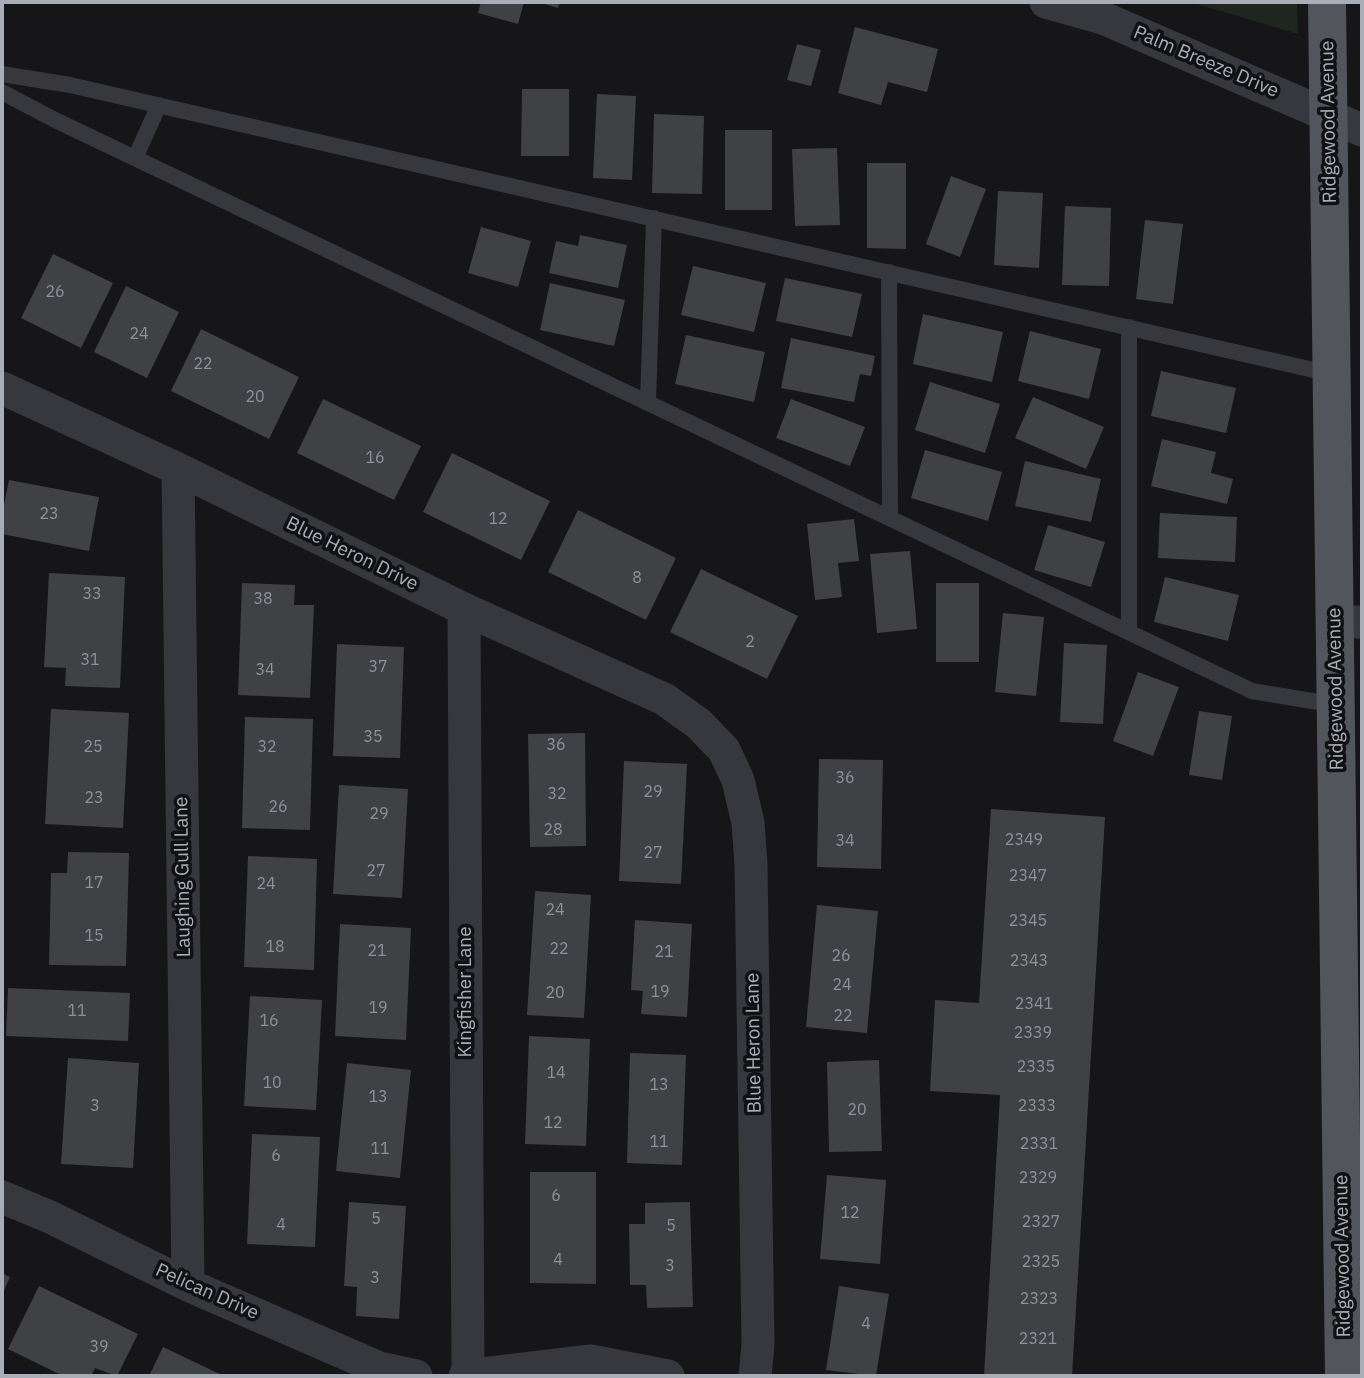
<!DOCTYPE html>
<style>
body{margin:0}
#map{position:relative;width:1364px;height:1378px;overflow:hidden;background:#161618;font-family:"IBM Plex Sans",sans-serif}
canvas{display:block}
.frame{position:absolute;inset:0;border:4px solid #a8adb8;pointer-events:none}
</style>
<div id="map">
<canvas width="1364" height="1378"></canvas>
<div class="frame"></div>
</div>
<script>
const context = document.querySelector('canvas').getContext('2d');
context.lineJoin = 'round';
function paint(path, color) {
  context.fillStyle = color;
  context.fill(path, 'evenodd');
}
function stroke(path, color, width, dash) {
  context.strokeStyle = color;
  context.lineWidth = width;
  context.lineCap = dash ? 'butt' : 'round';
  context.setLineDash(dash || []);
  context.stroke(path);
}
function label(font, color, halo, rows, align = 'center') {
  context.font = font + ' "IBM Plex Sans",sans-serif';
  context.lineWidth = 7;
  context.setLineDash([]);
  context.textBaseline = 'middle';
  context.strokeStyle = halo;
  context.fillStyle = color;
  for (const [text, x, y, turn = 0] of rows) {
    context.save();
    context.translate(x, y);
    context.rotate((+turn || 0) * Math.PI / 180);
    context.textAlign = isNaN(turn) ? turn : align;
    if (halo) context.strokeText(text, 0, 0);
    context.fillText(text, 0, 0);
    context.restore();
  }
}
const green = new Path2D(`
 M1190 2H1297L1298 34Z`);
const building = new Path2D(`
 M481 2H524L518 24 478 13Z
 M538 2H560L558 8Z
 M855 27 938 49 927 92 888 82 881 105 838 93Z
 M797 44 821 50 811 86 787 80Z
 M522 89H569V156H521Z
 M597 94 636 96 632 180 593 178Z
 M654 114 704 116 702 194 652 193Z
 M725 130H772V210H725Z
 M837 148 840 225 795 226 792 149Z
 M867 163H906V249L867 248Z
 M951 176 986 189 960 257 926 244Z
 M998 191 1043 193 1039 268 994 265Z
 M1065 206 1111 208 1109 286 1062 285Z
 M1145 220 1183 224 1173 304 1136 299Z
 M481 227 531 241 518 287 468 273Z
 M580 235 627 245 618 288 549 273 556 241 578 246Z
 M53 254 113 283 81 348 21 318Z
 M693 266 766 283 754 332 681 315Z
 M785 278 862 294 852 337 776 321Z
 M550 283 625 300 614 346 540 330Z
 M126 286 179 312 147 378 94 352Z
 M923 314 1003 332 992 382 913 364Z
 M201 329 299 377 269 439 171 391Z
 M1030 331 1101 349 1089 399 1018 381Z
 M686 335 765 352 754 402 675 384Z
 M791 338 875 356 871 376 860 374 854 402 781 388Z
 M1161 371 1236 388 1226 433 1151 416Z
 M930 382 1000 404 985 453 915 430Z
 M1033 397 1104 427 1086 469 1015 438Z
 M323 399 421 446 394 500 297 453Z
 M791 399 865 427 850 466 776 438Z
 M1162 439 1216 452 1211 473 1233 479 1227 504 1151 486Z
 M925 450 1002 472 988 521 911 498Z
 M452 453 550 501 521 560 423 512Z
 M1025 461 1101 479 1091 522 1015 506Z
 M9 480 99 497 89 551 2 534V515Z
 M578 510 676 558 646 620 548 572Z
 M1160 513 1237 517 1235 562 1158 558Z
 M854 519 859 561 838 563 842 597 815 600 807 524Z
 M1048 525 1105 542 1091 587 1034 570Z
 M910 551 917 629 877 633 870 554Z
 M701 569 798 616 767 679 670 632Z
 M49 573 125 577 120 688 65 686 66 668 44 667Z
 M1165 577 1239 595 1228 641 1154 622Z
 M242 583 295 585 294 605H314L310 698 238 695Z
 M936 583H979V662H936Z
 M1003 613 1044 617 1036 696 995 692Z
 M1064 643 1107 645 1103 724 1060 722Z
 M337 644 404 647 400 758 333 756Z
 M1138 672 1179 687 1153 756 1113 741Z
 M51 709 129 713 123 828 45 824Z
 M1199 711 1232 716 1222 780 1189 775Z
 M245 717 313 719 310 830 242 828Z
 M585 733 586 846 530 847 528 734Z
 M819 759 883 760 881 869 817 867Z
 M624 761 687 764 681 884 619 881Z
 M339 785 408 789 402 898 333 894Z
 M991 809 1105 817 1072 1376H984L1000 1095 930 1091 935 1000 979 1003Z
 M68 852 129 853 126 966 49 965 51 873H67Z
 M248 856 317 859 314 970 244 967Z
 M535 891 591 895 584 1018 527 1015Z
 M817 905 878 911 867 1033 806 1027Z
 M635 920 692 924 687 1017 641 1014 643 991 631 990Z
 M340 924 411 928 406 1040 335 1036Z
 M8 988 130 993 128 1041 6 1036Z
 M250 996 322 1000 316 1110 244 1106Z
 M529 1036 590 1039 586 1146 525 1144Z
 M630 1053 686 1055 682 1165 627 1163Z
 M68 1058 139 1063 133 1168 61 1164Z
 M879 1060 882 1151 829 1152 827 1062Z
 M347 1063 411 1070 400 1178 336 1171Z
 M252 1134 320 1137 315 1247 247 1244Z
 M530 1172H596V1284L530 1283Z
 M827 1175 886 1180 880 1264 820 1259Z
 M349 1202 406 1206 399 1319 356 1316 357 1287 344 1286Z
 M690 1202 693 1307 647 1308 646 1285H630L629 1224H645V1203Z
 M2 1273 10 1277 2 1295Z
 M39 1286 138 1334 117 1376 95 1368 91 1376H63L8 1349Z
 M839 1286 889 1294 876 1376 826 1370Z
 M163 1347 224 1376H149Z`);
const service = new Path2D(`
 M2 74 70 85 1331 374
 M2 92 55 120 1252 691 1336 705
 M135 158 159 105
 M889 272 890 518
 M1129 327V632
 M648 402 654 218`);
const minor = new Path2D(`
 M1046 2 1103 18 1362 130
 M2 388 178 469 464 609 664 699 699 724 724 750 738 780 748 823 751 864 758 1345 755 1376
 M178 469 188 1285
 M464 609 468 1375
 M1335 622H1362
 M2 1197 50 1217 188 1285 379 1368 416 1376
 M465 1376 591 1361 668 1376`);
const primary = new Path2D(`
 M1327 2 1344 1376`);
const numberNames = [
 ["26",55,292],
 ["24",139,334],
 ["22",203,364],
 ["20",255,397],
 ["16",375,458],
 ["23",49,514],
 ["12",498,519],
 ["8",637,578],
 ["33",92,594],
 ["38",263,599],
 ["2",750,642],
 ["31",90,660],
 ["37",378,667],
 ["34",265,670],
 ["35",373,737],
 ["36",556,745],
 ["25",93,747],
 ["32",267,747],
 ["36",845,778],
 ["29",653,792],
 ["32",557,794],
 ["23",94,798],
 ["26",278,807],
 ["29",379,814],
 ["28",553,830],
 ["2349",1024,840],
 ["34",845,841],
 ["27",653,853],
 ["27",376,871],
 ["2347",1028,876],
 ["17",94,883],
 ["24",266,884],
 ["24",555,910],
 ["2345",1028,921],
 ["15",94,936],
 ["18",275,947],
 ["22",559,949],
 ["21",377,951],
 ["21",664,952],
 ["26",841,956],
 ["2343",1029,961],
 ["24",842,985],
 ["19",660,992],
 ["20",555,993],
 ["2341",1034,1004],
 ["19",378,1008],
 ["11",77,1011],
 ["22",843,1016],
 ["16",269,1021],
 ["2339",1033,1033],
 ["2335",1036,1067],
 ["14",556,1073],
 ["10",272,1083],
 ["13",659,1085],
 ["13",378,1097],
 ["3",95,1106],
 ["2333",1037,1106],
 ["20",857,1110],
 ["12",553,1123],
 ["11",659,1142],
 ["2331",1039,1144],
 ["11",380,1149],
 ["6",276,1156],
 ["2329",1038,1178],
 ["6",556,1196],
 ["12",850,1213],
 ["5",376,1219],
 ["2327",1041,1222],
 ["4",281,1225],
 ["5",671,1226],
 ["4",558,1260],
 ["2325",1041,1262],
 ["3",670,1266],
 ["3",375,1278],
 ["2323",1039,1299],
 ["4",866,1324],
 ["2321",1038,1339],
 ["39",99,1347]
];
const streetNames = [
 ["Palm Breeze Drive",1206,62,23],
 ["Ridgewood Avenue",1329,122,-91],
 ["Blue Heron Drive",352,554,26],
 ["Ridgewood Avenue",1336,689,-91],
 ["Laughing Gull Lane",183,877,-91],
 ["Kingfisher Lane",466,992,-90],
 ["Blue Heron Lane",754,1043,-91],
 ["Ridgewood Avenue",1343,1256,-91],
 ["Pelican Drive",207,1292,24]
];
paint(green, '#1e261f');
paint(building, '#404145');
stroke(service, '#37383d', 16);
stroke(minor, '#37383d', 33);
stroke(primary, '#53555c', 38);
label('16px', '#8e929b', null, numberNames);
label('19px', '#a8adb8', '#111113', streetNames);
</script>
